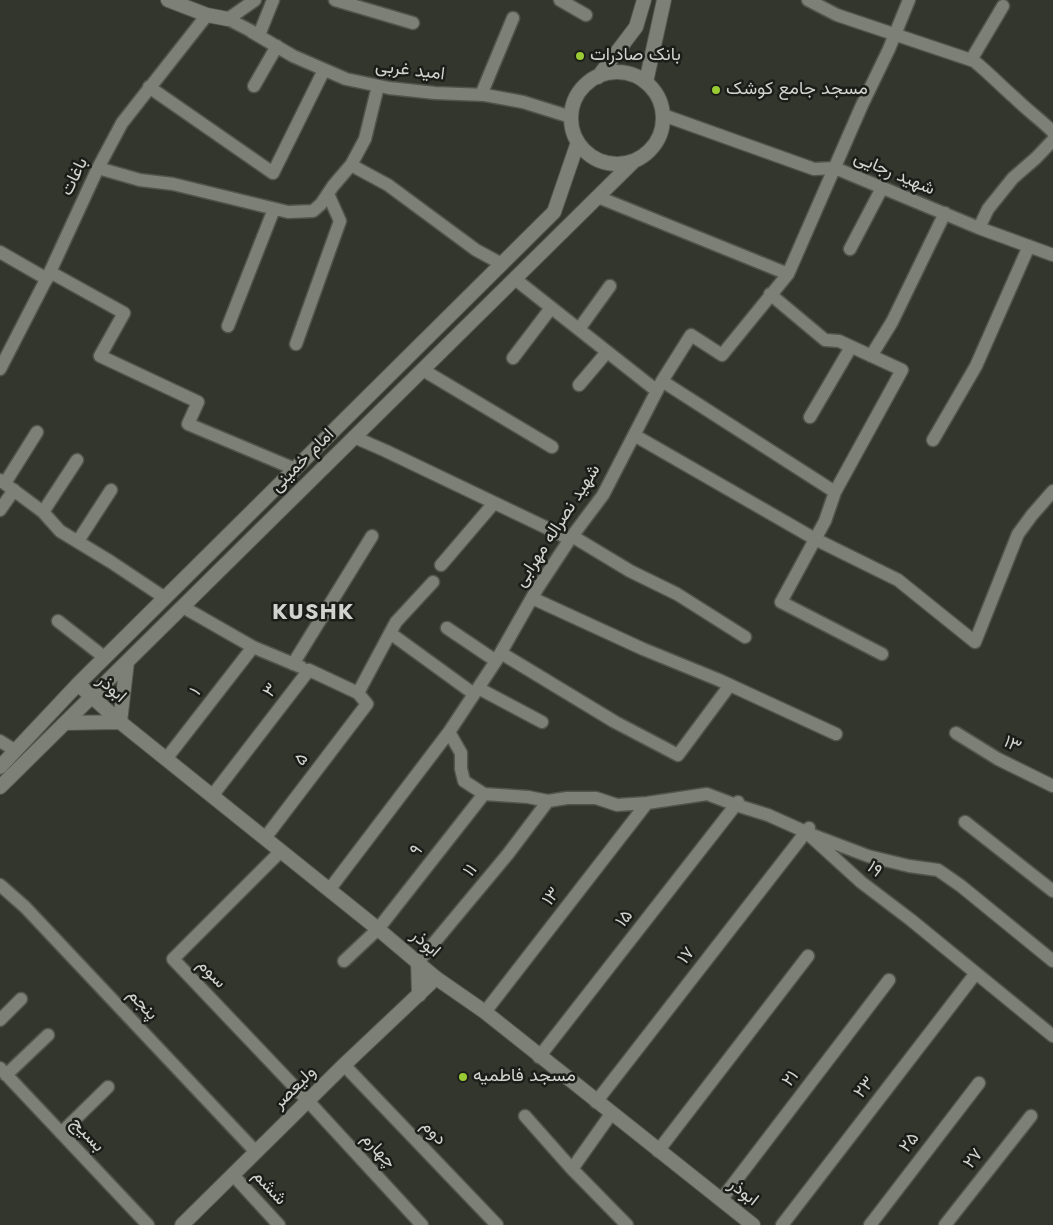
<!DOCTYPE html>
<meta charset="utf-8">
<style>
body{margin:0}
canvas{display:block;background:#32362d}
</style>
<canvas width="1053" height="1225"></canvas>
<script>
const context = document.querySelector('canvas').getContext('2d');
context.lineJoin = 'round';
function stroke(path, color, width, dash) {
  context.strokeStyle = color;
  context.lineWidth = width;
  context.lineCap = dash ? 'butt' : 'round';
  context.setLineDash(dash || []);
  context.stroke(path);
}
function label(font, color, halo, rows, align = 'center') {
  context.font = font + ' Jost,Vazirmatn,sans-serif';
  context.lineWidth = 5;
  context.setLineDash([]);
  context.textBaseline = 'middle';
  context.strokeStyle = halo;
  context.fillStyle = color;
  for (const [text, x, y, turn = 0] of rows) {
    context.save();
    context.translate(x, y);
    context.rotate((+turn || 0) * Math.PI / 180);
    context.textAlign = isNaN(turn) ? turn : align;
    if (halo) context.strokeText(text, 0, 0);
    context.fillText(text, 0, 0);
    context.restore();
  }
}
const minor = new Path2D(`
 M255 0 228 19 259 35 273 0
 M335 0 413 23
 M560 0 586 15
 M808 0 837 15 974 61C989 73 1001 86 1015 98 1027 110 1041 120 1053 132
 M252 32 293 56 346 79 389 88 435 93 485 95 523 102 571 117
 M971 60 1003 6
 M254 86 277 46
 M378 86 365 139 351 165 388 185 476 250 502 264
 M149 87 273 173 324 70
 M481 95 513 18
 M663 115 814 169 835 168 979 228 1053 255
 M98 168 140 180 173 184 288 212 313 211 321 204 333 186 351 165
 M598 197 788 274
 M979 228 988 209 1013 178 1036 158 1053 140
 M850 249 882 188
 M0 252 47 279
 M50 272 124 313 100 356 198 402 188 424 295 469
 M515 279 657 391
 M770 294 825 340 839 341 902 370 835 492 825 521 781 602 882 654
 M228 326 274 209
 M579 329 610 286
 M296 344 340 221 328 194
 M871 356 892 322 945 213
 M513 358 551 308
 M0 369 50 272 98 168 122 123 207 15
 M423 370 552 447
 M662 381 835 492
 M579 385 607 352
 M810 417 851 347
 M634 435 815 539 898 580 975 642 1018 534 1032 515 1053 491
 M354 437 386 451 570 539
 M933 440 976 366 1029 246
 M0 480 43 512 60 531 111 562 165 598
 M5 483 37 432
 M0 510 14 490
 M43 512 77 460
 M572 536 630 571 677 594 745 637
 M78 541 111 490
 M441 565 494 503
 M532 598 643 649 719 680 836 734
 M183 607 253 647 301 667
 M58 621 104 657
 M447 628 496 661
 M390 633 474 694
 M501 653 615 722 678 755 730 685
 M293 664 372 536
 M478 688 542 722
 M449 732 461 753V769L464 781 484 794 528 797 548 801 567 798H596L617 805 647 803 707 794 736 805 768 815 806 832 861 882 911 920 1053 1036
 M956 733 998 759 1053 786
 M0 741 16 751
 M166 759 253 647
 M212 796 309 670 358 693 396 622 433 582
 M965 822 1053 891
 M810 834 868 856 909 866 938 870 961 886 1053 961
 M265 838 367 704 358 693
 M281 851 173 959 308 1101 422 1225
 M0 885 25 907 256 1152
 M329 890 449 732 496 661 537 589 570 539 603 495 662 381 691 335 722 355 788 274 862 105 889 49 909 0
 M344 961 378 929 484 794
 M418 962 508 854 548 801
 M485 1012 647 803
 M0 1020 21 999
 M539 1057 738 802
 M344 1065 497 1225
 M0 1068 148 1225
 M6 1075 48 1035
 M596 1102 809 828
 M525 1116 572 1169 627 1225
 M61 1133 108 1087
 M658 1151 808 956
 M572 1169 611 1114
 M233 1175 279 1225
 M721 1200 889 980
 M782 1225 976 973
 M870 1225 979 1083
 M945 1225 1031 1116`);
const tertiary = new Path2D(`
 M168 0 207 15 228 19
 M418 962 419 995
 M182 1225 344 1065 436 978`);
const secondary = new Path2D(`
 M571 118a46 46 0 1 1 92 0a46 46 0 1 1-92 0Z
 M598 77 636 27 644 0
 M646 82 664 0
 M78 684 120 722 378 929 436 978 485 1012 753 1225
 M65 723 120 722 127 662
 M0 767 78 684 554 212 578 142
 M0 787 633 162`);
const markers = [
 [580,56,5,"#9acb35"],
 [716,90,5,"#9acb35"],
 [463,1077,5,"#9acb35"]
];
const poiNames = [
 ["بانک صادرات",590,56],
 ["مسجد جامع کوشک",726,90],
 ["مسجد فاطمیه",473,1077]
];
const streetNames = [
 ["امید غربی",410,71,7],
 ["شهید رجایی",894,174,23],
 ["باغات",75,177,-64],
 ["امام خمینی",303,461,-45],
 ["شهید نصراله مهرابی",558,526,-57],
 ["ابوذر",111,689,42],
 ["۳",271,691,-53],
 ["۱",196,692,-53],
 ["۱۳",1012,745,26],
 ["۵",302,760,-53],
 ["۹",417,851,-52],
 ["۱۹",874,870,39],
 ["۱۱",471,871,-50],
 ["۱۳",552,897,-52],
 ["۱۵",625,919,-52],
 ["ابوذر",425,944,41],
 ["۱۷",687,956,-52],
 ["سوم",211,974,46],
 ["پنجم",142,1005,47],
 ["۲۱",791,1079,-52],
 ["ولیعصر",295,1088,-45],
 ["۲۳",865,1088,-52],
 ["دوم",433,1133,46],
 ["بسیج",87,1135,47],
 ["۲۵",910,1143,-52],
 ["چهارم",378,1151,47],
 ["۲۷",974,1159,-52],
 ["ششم",269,1188,47],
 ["ابوذر",743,1193,38]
];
const districtNames = [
 ["KUSHK",313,614]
];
stroke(minor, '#51544c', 15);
stroke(tertiary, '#51544c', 16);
stroke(secondary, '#51544c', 16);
stroke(minor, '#7c8076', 12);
stroke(tertiary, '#7c8076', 14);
stroke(secondary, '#7c8076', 14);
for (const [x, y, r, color] of markers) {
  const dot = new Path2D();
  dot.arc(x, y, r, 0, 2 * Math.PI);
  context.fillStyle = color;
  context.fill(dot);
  stroke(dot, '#1b1d19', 2);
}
label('18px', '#d1d3ce', '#1b1d19', poiNames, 'left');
label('18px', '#d1d3ce', '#1b1d19', streetNames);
context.letterSpacing = '1px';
label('bold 22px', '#d1d3ce', '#1b1d19', districtNames);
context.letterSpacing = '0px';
</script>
